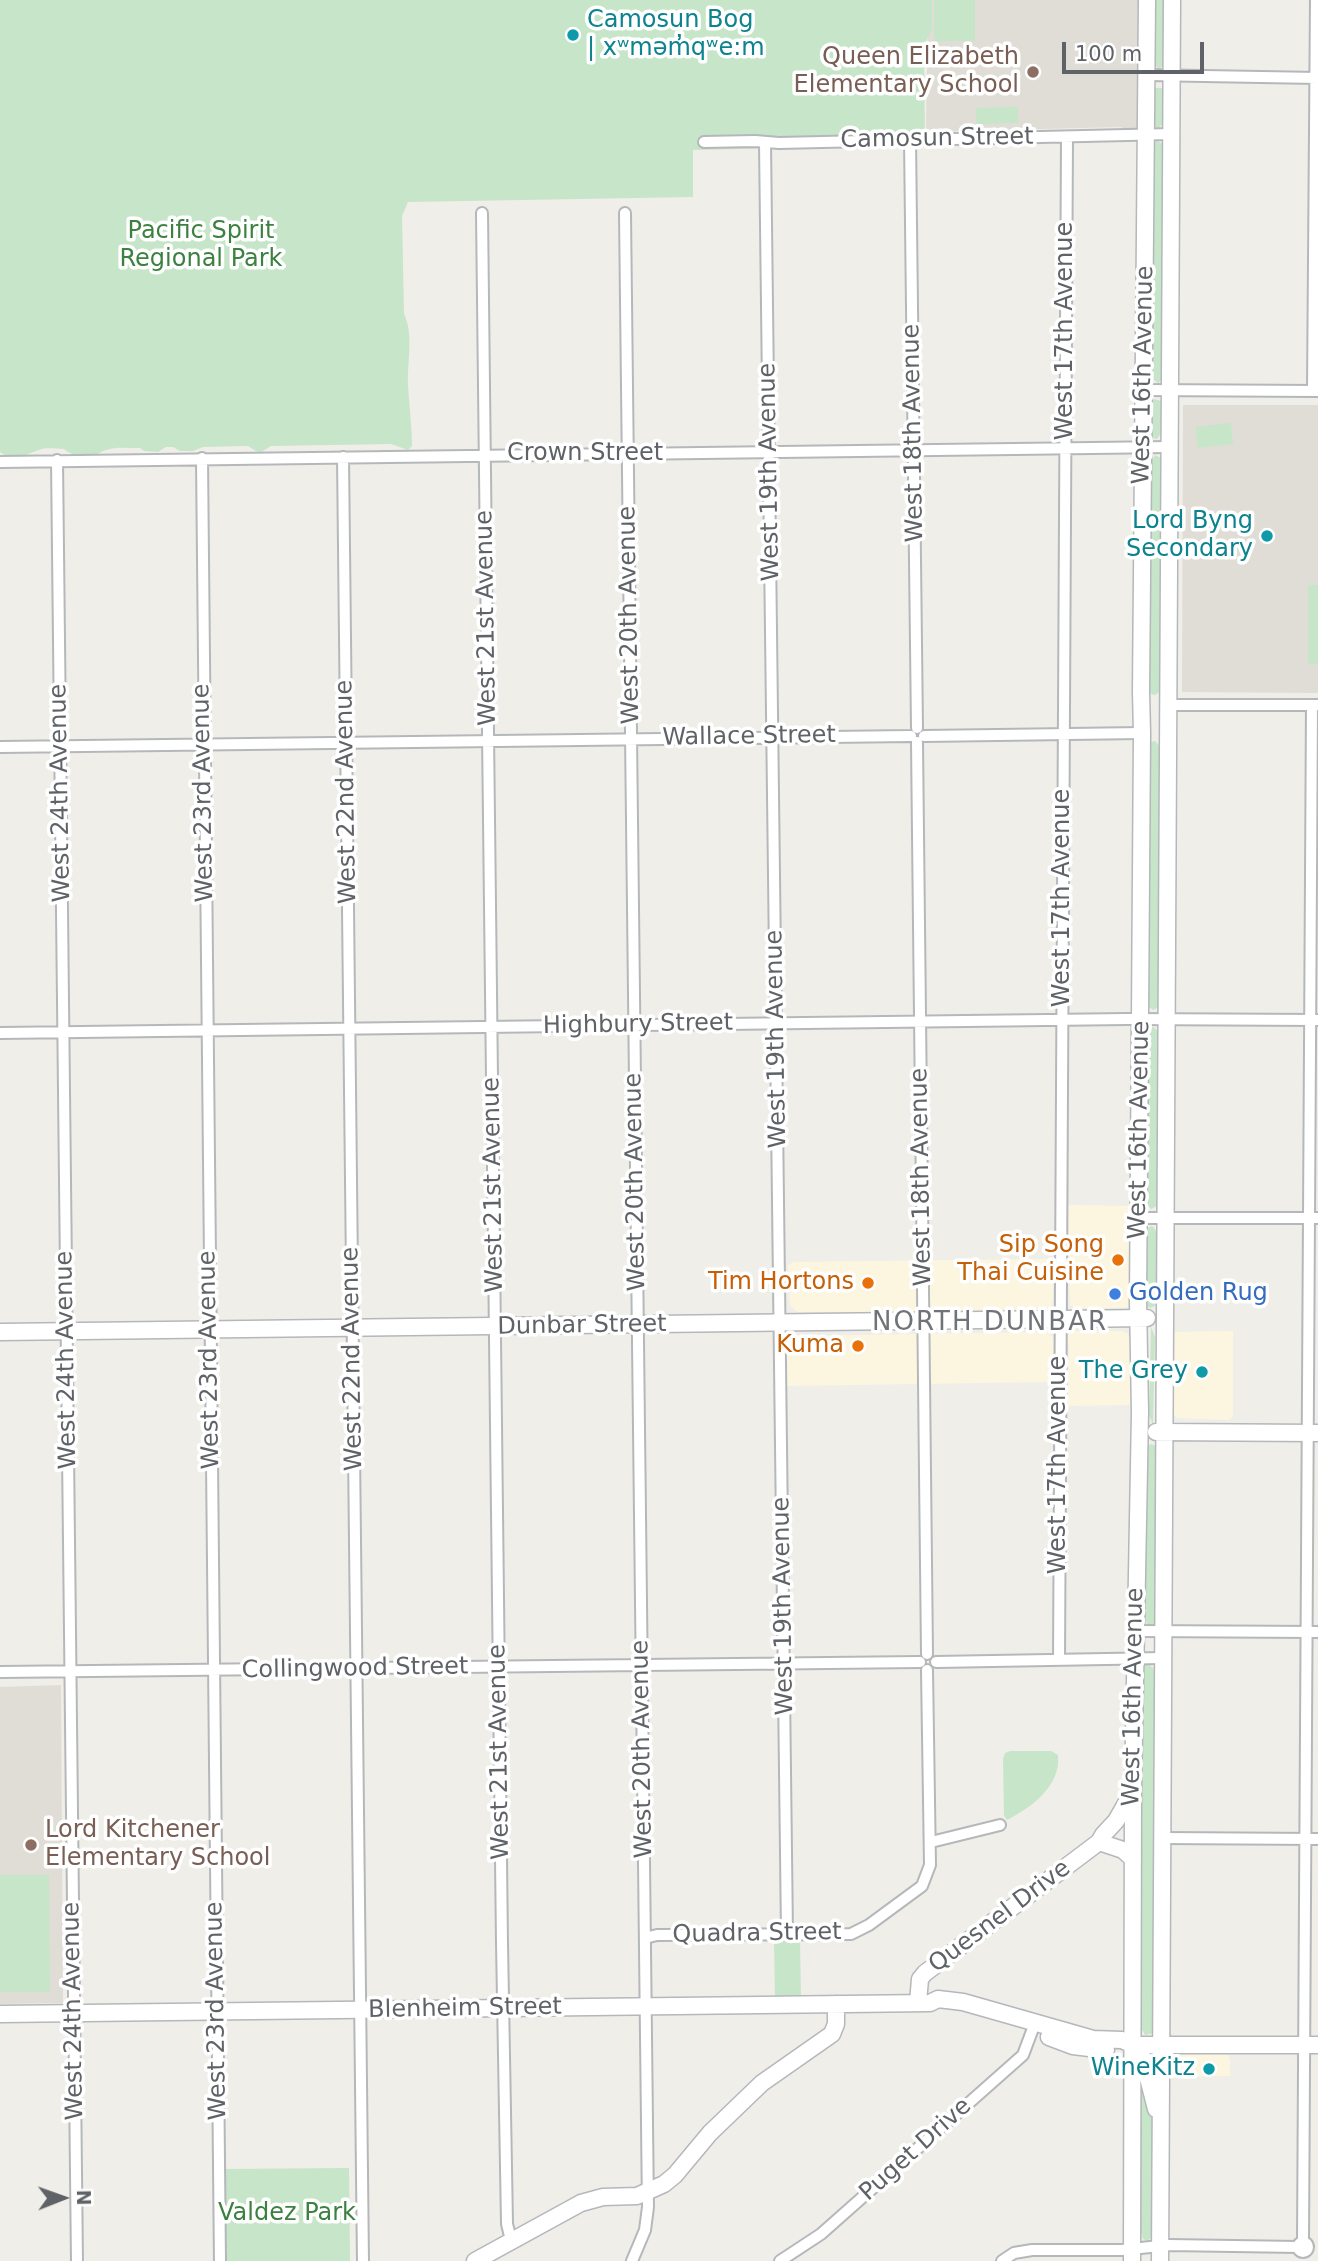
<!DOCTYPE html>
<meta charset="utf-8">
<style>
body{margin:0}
#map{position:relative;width:1318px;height:2261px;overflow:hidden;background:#f0eee8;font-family:"DejaVu Sans",sans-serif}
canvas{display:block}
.north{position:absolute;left:28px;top:2163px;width:70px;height:70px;-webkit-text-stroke:5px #fff;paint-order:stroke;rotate:89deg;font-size:19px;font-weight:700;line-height:28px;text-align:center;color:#5f6367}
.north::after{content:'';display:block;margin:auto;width:24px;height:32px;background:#5f6367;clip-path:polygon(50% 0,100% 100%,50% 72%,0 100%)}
.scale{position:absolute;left:1062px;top:42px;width:142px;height:32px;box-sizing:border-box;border:4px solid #5f6367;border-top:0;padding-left:9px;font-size:21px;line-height:24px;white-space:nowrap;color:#5f6367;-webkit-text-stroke:5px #fff;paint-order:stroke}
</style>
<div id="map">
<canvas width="1318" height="2261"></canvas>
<div class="north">N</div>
<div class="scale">100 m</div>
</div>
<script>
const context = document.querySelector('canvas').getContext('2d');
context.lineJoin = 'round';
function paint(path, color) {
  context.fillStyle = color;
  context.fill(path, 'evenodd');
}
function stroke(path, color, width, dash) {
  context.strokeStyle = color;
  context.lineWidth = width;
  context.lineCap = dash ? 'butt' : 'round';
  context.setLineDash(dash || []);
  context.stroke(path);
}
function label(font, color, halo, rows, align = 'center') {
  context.font = font + ' "DejaVu Sans",sans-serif';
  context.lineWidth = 7;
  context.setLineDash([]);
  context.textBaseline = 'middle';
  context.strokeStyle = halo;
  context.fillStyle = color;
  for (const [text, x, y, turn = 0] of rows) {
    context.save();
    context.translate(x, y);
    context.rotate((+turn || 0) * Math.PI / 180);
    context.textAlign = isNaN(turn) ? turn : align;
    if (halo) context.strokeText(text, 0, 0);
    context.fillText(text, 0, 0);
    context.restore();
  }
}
const commercial = new Path2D(`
 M1068 1205 1131 1206V1303L1126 1308H1075L1070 1305Z
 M1048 1259 1053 1261V1302L1051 1307 1047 1308 937 1312H798L790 1306 788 1265 793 1262Z
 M1072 1331H1122L1128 1334 1131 1343 1130 1405 1068 1406 1069 1347 1066 1338Z
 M1233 1331V1415L1230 1420 1177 1418 1172 1412V1332Z
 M1047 1332 1053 1338V1380L1047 1382 786 1386V1343L791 1336Z
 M1184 2051 1227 2053 1230 2060V2076L1168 2077 1169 2055Z`);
const education = new Path2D(`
 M928 0H1140L1138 127 1132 130H1125L1121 127 926 132Z
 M1183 405H1318V693L1182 692Z
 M61 1685 63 2003 0 2004V1687Z`);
const green = new Path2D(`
 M0 0H932V28L924 46 925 145 693 150V197L408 202 402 216 404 314C414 334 407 363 408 385 409 405 412 426 412 446L408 450 391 444 271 446 261 452 256 451 248 446 203 447 193 451H180L173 447H166L158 452 144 451 140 448C123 448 107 445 94 457 85 457 69 455 64 449 56 449 46 447 39 450 25 454 16 464 0 452Z
 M934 0H975V41H934Z
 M1154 0H1165L1164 65 1159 69 1153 64Z
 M1153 88H1165L1164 122 1158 129 1153 124Z
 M1018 107V123L976 124V108Z
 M1157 141 1163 144 1164 152 1163 379 1158 383 1151 378 1153 144Z
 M1154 399 1161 401C1163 413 1166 430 1157 439L1152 438 1149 434V405Z
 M1231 423 1233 444 1198 448 1196 427Z
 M1155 455 1161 458 1165 473 1164 680 1159 692 1155 695 1151 694 1146 685 1147 469Z
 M1308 585H1318V664H1308Z
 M1155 741 1163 750 1162 994 1157 1008 1153 1010 1148 1006 1145 998 1146 751 1151 742Z
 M1153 1027 1156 1029 1162 1040 1160 1199 1157 1206 1151 1209 1147 1205 1145 1198V1044L1149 1029Z
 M1152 1226C1166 1236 1163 1291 1155 1306L1150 1308 1146 1306 1144 1238 1147 1228Z
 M1151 1327 1155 1337 1153 1425 1149 1415Z
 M1151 1444 1156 1446 1159 1456 1158 1608 1155 1624 1151 1626 1147 1624 1141 1598 1147 1447Z
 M1146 1662 1153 1668 1156 1677 1154 2033 1145 2035 1140 2026 1141 1664Z
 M1010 1751H1051L1058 1755C1061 1786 1032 1807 1007 1820L1004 1816 1003 1759 1005 1753Z
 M0 1875H49L50 1992H0Z
 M774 1938H800L801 2000H775Z
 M1141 2062 1154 2125 1156 2204 1152 2237 1147 2241 1143 2239 1136 2216Z
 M349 2168 350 2261H225L224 2169Z`);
const street = new Path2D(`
 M1147 75 1318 78
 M910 139 917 728
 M704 142 755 141 779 143 1171 134
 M765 143 787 1934
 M482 213 502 1943 507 2224 511 2240
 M625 213 648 2207 645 2230 632 2261
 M1144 390 1318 391
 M1313 391 1316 0
 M343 457 363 2261
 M202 458 220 2261
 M57 460 77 2261
 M0 462 1170 447
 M1168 705H1318
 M924 736 1142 733
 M917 742 927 1654
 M0 747 911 736
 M0 1033 1127 1019 1318 1020
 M1139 1218H1318
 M1135 1631 1318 1632
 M1059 1660 1067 137
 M936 1662 1163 1658
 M0 1672 920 1662
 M1162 1838 1318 1839
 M931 1842 1000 1825
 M645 1938 657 1935 851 1934 869 1925 922 1886 930 1865 927 1670
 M1303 2241 1312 705
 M1298 2247a5 5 0 1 1 10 0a5 5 0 1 1-10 0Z
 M780 2261 821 2234 1023 2055 1035 2023
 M1002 2261 1014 2253 1032 2250H1122L1169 2245 1298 2247`);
const secondary = new Path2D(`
 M0 1332 1147 1318
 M1156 1432 1318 1433
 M1099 1842 1123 1850 1133 1859
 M918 2003 920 1979 925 1973 1099 1842 1103 1835 1116 1821 1132 1793
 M0 2014 930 2003 938 1999 963 2002 1093 2039 1122 2040 1133 2045H1318
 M1049 2037 1073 2046 1106 2050
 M1133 2045 1143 2058 1156 2109
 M475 2261 581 2203 603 2197 637 2196 664 2184 675 2175 710 2133 762 2083 832 2034 836 2024V2004
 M1132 2261 1133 1789 1140 1412 1138 1300 1142 733 1141 692 1147 0
 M1160 2261 1172 0`);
const markers = [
 [573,35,7,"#0f9aa8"],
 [1033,72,7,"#8d6e63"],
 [1267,536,7,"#0f9aa8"],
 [1118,1260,7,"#e8710a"],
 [868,1283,7,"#e8710a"],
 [1115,1294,7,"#3f7fe0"],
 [858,1346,7,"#e8710a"],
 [1202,1372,7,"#0f9aa8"],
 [31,1845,7,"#8d6e63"],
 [1209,2069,7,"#0f9aa8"]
];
const cultureNames = [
 ["Camosun Bog",587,21,"left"],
 ["| xʷməm̓qʷe:m",587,49,"left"],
 ["Lord Byng",1253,522],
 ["Secondary",1253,550],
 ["The Grey",1188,1372],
 ["WineKitz",1195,2069]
];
const educationNames = [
 ["Queen Elizabeth",1019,58],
 ["Elementary School",1019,86],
 ["Lord Kitchener",45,1831,"left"],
 ["Elementary School",45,1859,"left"]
];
const streetNames = [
 ["Camosun Street",937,139,-1],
 ["West 17th Avenue",1066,331,-90],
 ["West 16th Avenue",1144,375,-89],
 ["West 18th Avenue",914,433,-91],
 ["Crown Street",585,454],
 ["West 19th Avenue",770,472,-91],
 ["West 20th Avenue",630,615,-91],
 ["West 21st Avenue",487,618,-91],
 ["Wallace Street",749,737,-1],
 ["West 22nd Avenue",347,792,-91],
 ["West 24th Avenue",61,793,-91],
 ["West 23rd Avenue",204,793,-91],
 ["West 17th Avenue",1063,898,-90],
 ["Highbury Street",638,1025,-1],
 ["West 19th Avenue",777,1039,-91],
 ["West 16th Avenue",1140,1130,-89],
 ["West 18th Avenue",922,1177,-91],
 ["West 20th Avenue",636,1182,-91],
 ["West 21st Avenue",494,1185,-91],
 ["Dunbar Street",582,1326,-1],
 ["West 22nd Avenue",353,1359,-91],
 ["West 24th Avenue",67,1360,-91],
 ["West 23rd Avenue",210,1360,-91],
 ["West 17th Avenue",1059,1465,-90],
 ["West 19th Avenue",784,1606,-91],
 ["Collingwood Street",355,1669,-1],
 ["West 16th Avenue",1134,1697,-89],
 ["West 20th Avenue",643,1749,-91],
 ["West 21st Avenue",500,1752,-91],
 ["Quesnel Drive",1000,1917,-37],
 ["Quadra Street",757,1934,-1],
 ["Blenheim Street",465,2009,-1],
 ["West 24th Avenue",74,2011,-91],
 ["West 23rd Avenue",217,2011,-91],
 ["Puget Drive",916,2150,-42]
];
const parkNames = [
 ["Pacific Spirit",201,232],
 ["Regional Park",201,260],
 ["Valdez Park",287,2214]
];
const foodNames = [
 ["Sip Song",1104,1246],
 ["Thai Cuisine",1104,1274],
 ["Tim Hortons",854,1283],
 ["Kuma",844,1346]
];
const shopNames = [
 ["Golden Rug",1129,1294]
];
const neighbourhoodNames = [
 ["NORTH DUNBAR",990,1323]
];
paint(commercial, '#fcf6e1');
paint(education, '#e0ddd6');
paint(green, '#c7e5c8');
stroke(street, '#b5b8bb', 14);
stroke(secondary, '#b4b7bb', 19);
stroke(street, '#fff', 10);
stroke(secondary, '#fff', 16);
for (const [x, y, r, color] of markers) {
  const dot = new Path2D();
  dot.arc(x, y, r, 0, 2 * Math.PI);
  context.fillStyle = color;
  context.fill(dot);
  stroke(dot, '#fff', 2.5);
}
label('24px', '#0d838f', '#fff', cultureNames, 'right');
label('24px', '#785e54', '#fff', educationNames, 'right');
label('24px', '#5f6367', '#fff', streetNames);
label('24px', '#3c8140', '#fff', parkNames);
label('24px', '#c56008', '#fff', foodNames, 'right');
label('24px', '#366cbe', '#fff', shopNames, 'left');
context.letterSpacing = '2px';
label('26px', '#707479', '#fff', neighbourhoodNames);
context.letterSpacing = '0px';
</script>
